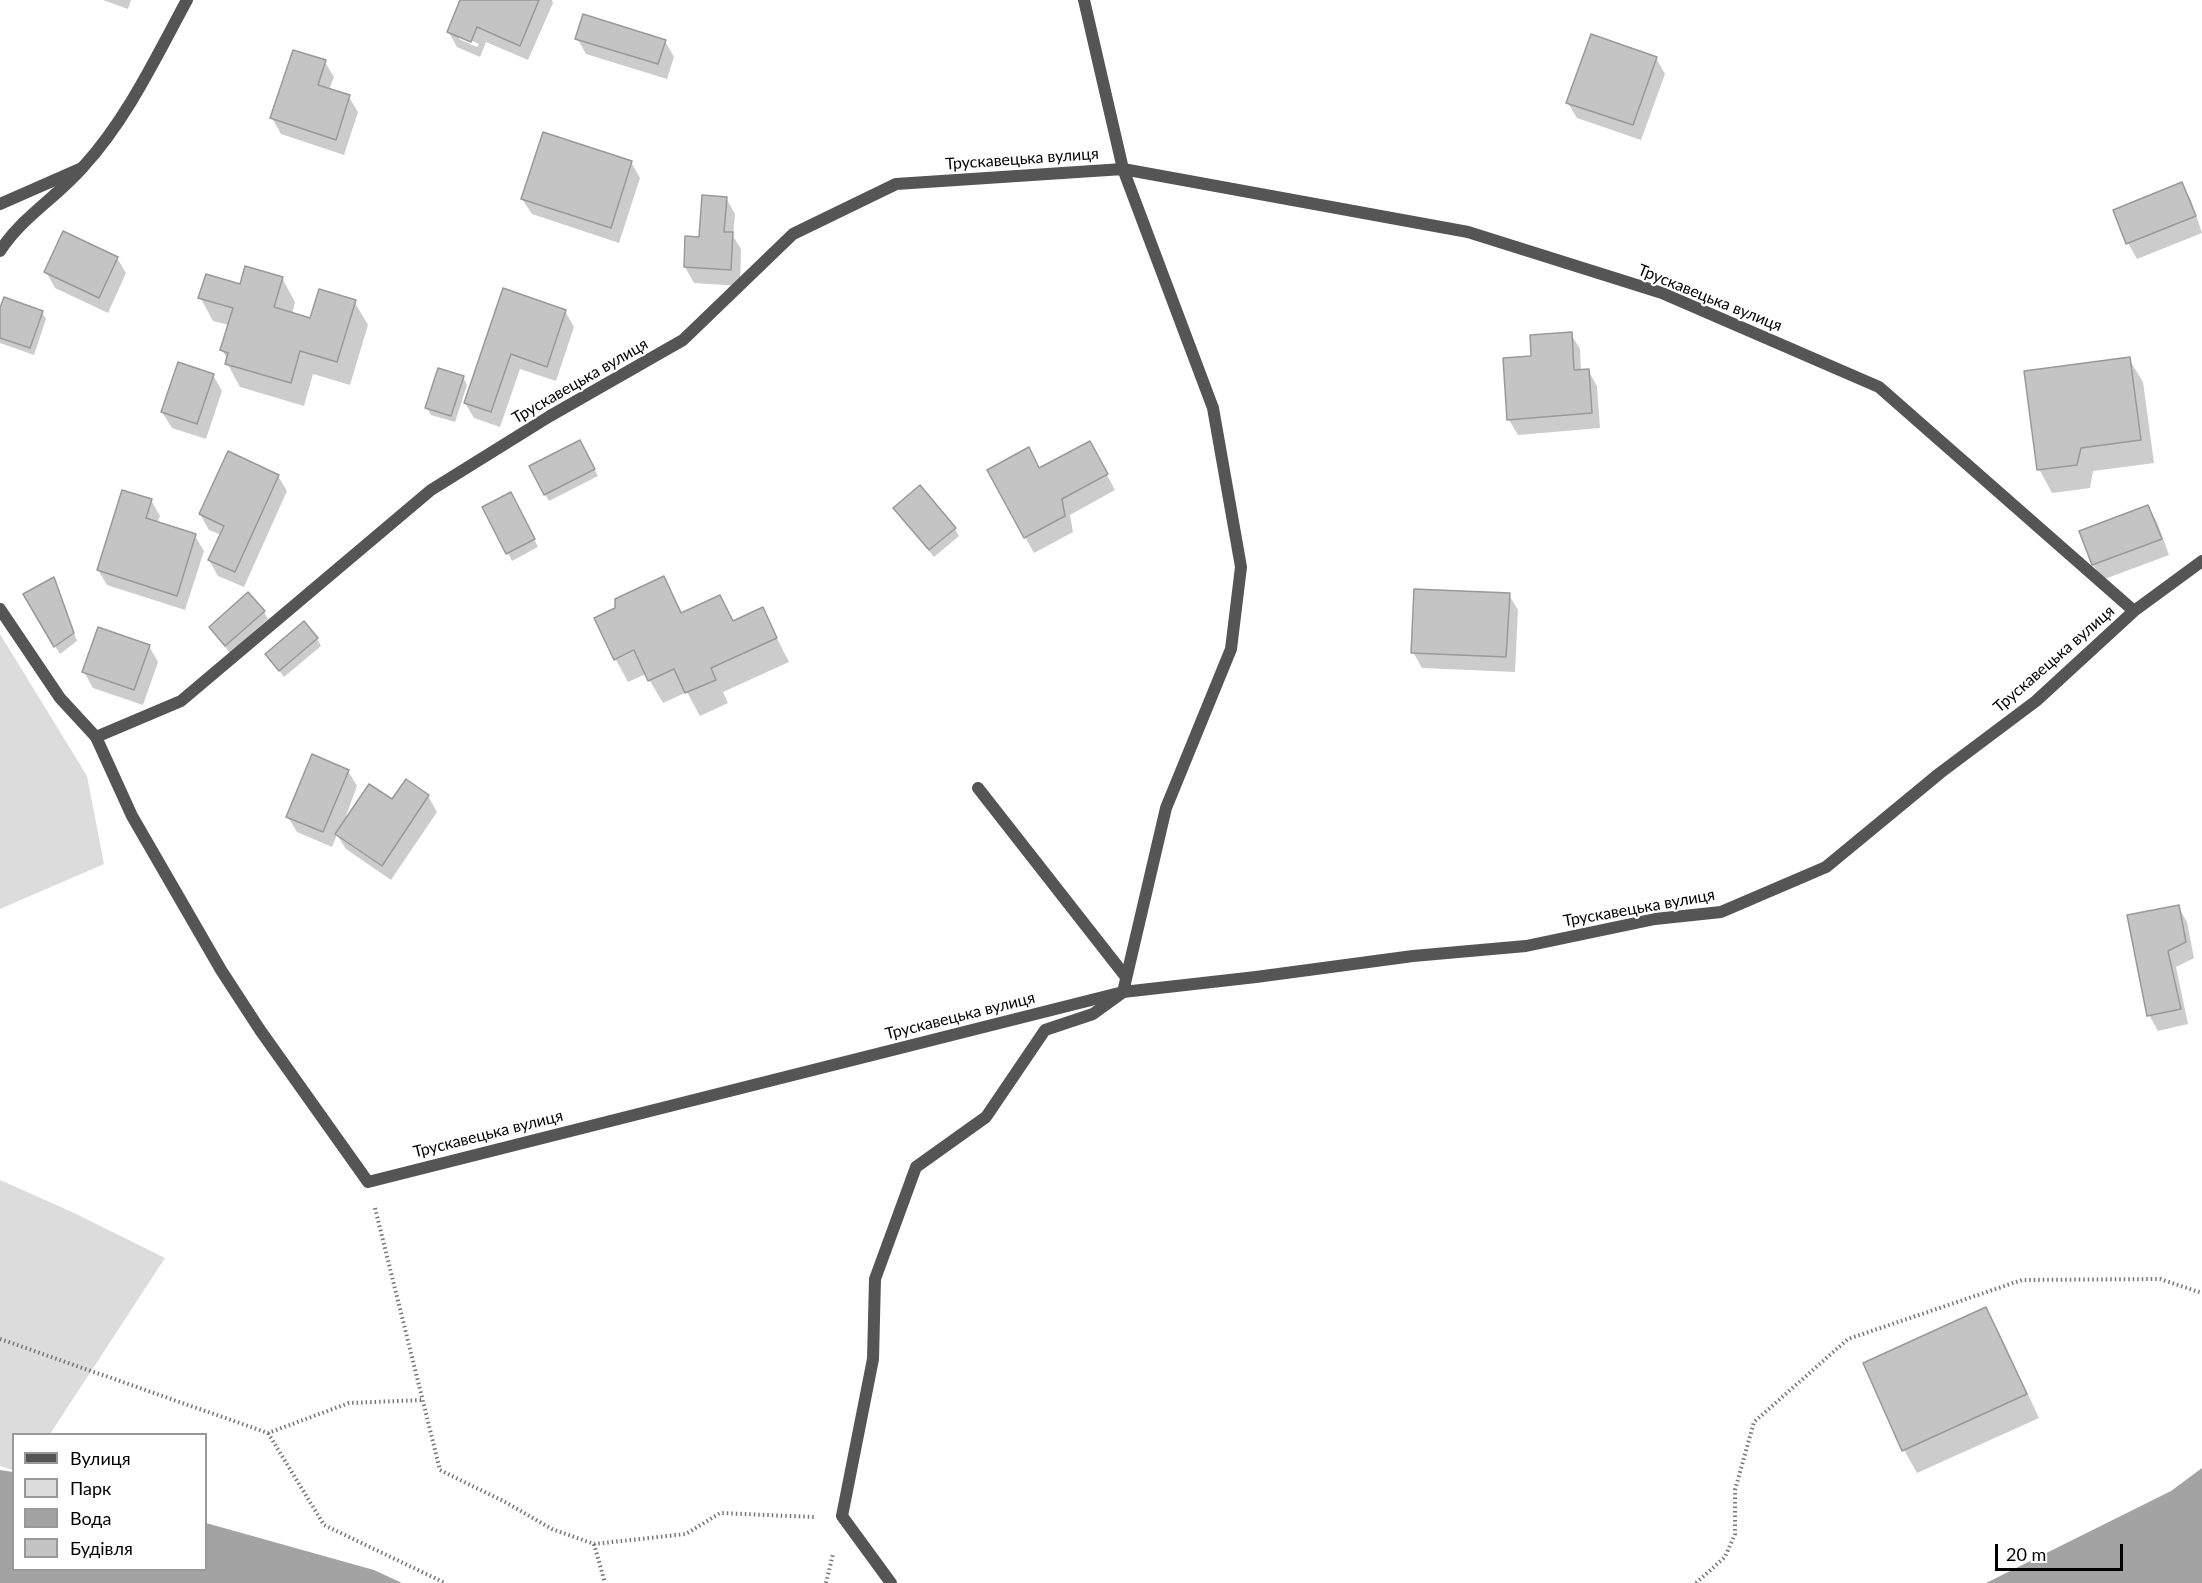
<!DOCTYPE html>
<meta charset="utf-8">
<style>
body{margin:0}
#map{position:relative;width:2202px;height:1583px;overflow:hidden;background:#fff;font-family:Lato,sans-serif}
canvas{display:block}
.legend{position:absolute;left:12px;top:1433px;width:195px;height:138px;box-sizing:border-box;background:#fff;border:2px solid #999;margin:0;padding:8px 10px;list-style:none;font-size:18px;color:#000}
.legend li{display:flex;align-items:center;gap:12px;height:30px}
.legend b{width:30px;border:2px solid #999}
.scale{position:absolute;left:1995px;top:1544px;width:128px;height:27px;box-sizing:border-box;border:3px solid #000;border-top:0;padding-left:8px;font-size:18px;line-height:21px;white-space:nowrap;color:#000;-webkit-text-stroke:4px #fff;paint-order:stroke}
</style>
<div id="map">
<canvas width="2202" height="1583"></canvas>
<ul class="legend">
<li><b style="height:8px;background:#555"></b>Вулиця</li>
<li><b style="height:16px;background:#dcdcdc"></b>Парк</li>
<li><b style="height:16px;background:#a3a3a3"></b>Вода</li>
<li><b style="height:16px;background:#c4c4c4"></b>Будівля</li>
</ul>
<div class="scale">20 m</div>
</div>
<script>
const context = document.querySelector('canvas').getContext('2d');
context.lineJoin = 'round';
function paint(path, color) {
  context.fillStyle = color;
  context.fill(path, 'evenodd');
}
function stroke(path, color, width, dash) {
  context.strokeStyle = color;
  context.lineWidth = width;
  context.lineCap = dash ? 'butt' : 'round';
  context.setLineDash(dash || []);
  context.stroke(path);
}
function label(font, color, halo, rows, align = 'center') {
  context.font = font + ' Lato,sans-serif';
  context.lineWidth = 4.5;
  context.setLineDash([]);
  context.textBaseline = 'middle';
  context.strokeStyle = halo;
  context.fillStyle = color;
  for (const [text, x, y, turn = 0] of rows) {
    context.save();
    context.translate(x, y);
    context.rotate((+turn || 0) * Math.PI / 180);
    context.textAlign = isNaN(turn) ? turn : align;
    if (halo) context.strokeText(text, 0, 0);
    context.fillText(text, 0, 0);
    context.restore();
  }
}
const green = new Path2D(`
 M0 634 87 776 104 864 0 909Z
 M0 1180 72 1212 165 1258 50 1434H14L13 1470 0 1466Z`);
const water = new Path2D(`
 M2202 1468V1583H1986L2171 1491Z
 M0 1470 13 1472 14 1570H206V1523L374 1570 402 1583H0Z`);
const shadow = new Path2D(`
 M103 0H131L128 9Z
 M462 0H552L553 3 528 60 486 42 480 57 457 47 448 31ZM459 35 479 44 477 47 459 39Z
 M577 38 665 41 674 57 667 79 586 54Z
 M1656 58 1665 74 1641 140 1577 118 1568 103Z
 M325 62 334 77 329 90 349 97 358 112 344 155 281 134 272 118Z
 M631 162 640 178 619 243 532 214 522 199Z
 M2182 184 2191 200 2202 233 2137 259 2128 243Z
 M726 198 735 214 733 236 741 249 740 286 694 283 685 267 687 238 700 239Z
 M117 258 126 273 108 313 55 288 46 272Z
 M282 278 295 302 292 314 311 320 354 301 368 325 350 385 313 374 304 406 240 387 227 363 228 360 222 350 229 325 213 321 200 297 241 286Z
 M504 290 565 311 574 327 556 381 520 369 500 427 474 418 465 403Z
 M42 312 46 319 34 355 0 343V313Z
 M1571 334 1580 349 1581 371 1588 370 1597 386 1600 428 1518 435 1509 420 1533 358Z
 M2129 359 2143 382 2154 463 2093 471 2090 488 2052 493 2039 469Z
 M213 375 222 391 206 439 172 428 162 412Z
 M463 377 467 385 455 422 431 415 427 408Z
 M584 449 598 476 549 501 545 494Z
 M1098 458 1115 490 1070 515 1073 532 1034 553 1025 537 1040 470Z
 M278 476 287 491 244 587 218 576 209 560 221 535 209 530 200 514Z
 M151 500 160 516 157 523 195 536 204 551 185 610 107 585 98 570Z
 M515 501 538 547 512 561 484 507Z
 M2148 506 2157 522 2169 555 2102 580 2093 564Z
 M895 508 955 529 959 536 934 557Z
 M664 578 683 614 720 597 734 622 762 609 789 662 723 692 728 703 700 716 687 692 663 703 646 674 628 682 616 660 641 648 617 609Z
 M54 579 77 641 60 654 25 595Z
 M1509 595 1518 610 1515 672 1422 668 1413 652Z
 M264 612 268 619 230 653 211 628Z
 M317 639 321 646 284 677 267 654Z
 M149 646 158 662 143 705 93 688 84 672Z
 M348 771 357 786 343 824 392 802 428 796 437 812 391 880 346 849 337 835 332 847 297 832 288 817Z
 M2178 906 2187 922 2194 958 2176 967 2188 1024 2158 1031 2149 1015Z
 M1986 1308 1999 1332 2039 1418 1917 1473 1904 1450Z`);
const building = new Path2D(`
 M460 0H539L520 46 477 27 471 42 447 32Z
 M583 14 666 40 658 64 575 39Z
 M1591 34 1657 57 1633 125 1566 103Z
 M293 50 326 60 318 85 350 95 336 140 270 118Z
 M543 132 632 161 611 228 521 199Z
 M2182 182 2196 216 2126 244 2113 210Z
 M702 195 727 197 724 232H733L731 270 684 267 685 236 699 237Z
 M63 231 118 257 99 298 44 272Z
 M245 266 283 277 274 307 310 318 319 289 356 300 337 362 300 351 291 383 225 364 228 353 220 350 233 308 198 298 206 274 240 284Z
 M503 288 566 310 547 367 511 354 491 412 464 403Z
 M4 297 43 311 30 348 0 338V308Z
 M1572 332 1574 370 1589 369 1592 413 1507 420 1503 358 1531 356 1530 335Z
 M2130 357 2141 440 2081 448 2077 465 2037 470 2024 371Z
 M178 362 214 374 197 424 161 412Z
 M438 368 464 376 451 416 425 408Z
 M580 440 595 469 544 495 529 466Z
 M1090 441 1108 474 1062 499 1065 516 1024 538 987 470 1029 447 1039 468Z
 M228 451 279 475 235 572 208 560 224 526 199 514Z
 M920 485 956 528 929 550 893 508Z
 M122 490 152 499 146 518 196 534 177 596 97 570Z
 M511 492 535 539 506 554 482 507Z
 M2148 505 2162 539 2092 565 2079 531Z
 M664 576 681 613 720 595 733 621 763 607 777 638 711 668 716 680 685 693 674 669 648 681 634 650 614 660 594 618 615 608V599Z
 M54 577 74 633 54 647 23 594Z
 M1414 589 1510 593 1506 657 1411 653Z
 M248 592 265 611 225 646 209 627Z
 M304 621 318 638 279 671 265 654Z
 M98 627 150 645 134 690 82 672Z
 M312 754 349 770 323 832 286 817Z
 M406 779 429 795 382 866 335 834 369 784 392 799Z
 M2179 905 2186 942 2168 951 2181 1009 2147 1016 2127 915Z
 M1986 1307 2027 1394 1902 1451 1863 1363Z`);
const path = new Path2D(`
 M375 1208 440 1470 507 1503 552 1529 594 1544 686 1534 720 1513 814 1517
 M0 1339 268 1433 349 1403 423 1400
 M268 1433 324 1525 445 1583
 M594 1544 605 1583
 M826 1583 833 1554
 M1696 1583 1725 1557 1735 1534V1490L1754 1422 1848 1339 2022 1280 2160 1279 2202 1293`);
const lane = new Path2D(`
 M0 204 82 168
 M978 788 1126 977
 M891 1583 842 1516 873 1359 875 1279 916 1167 986 1117 1045 1030 1093 1014 1122 993`);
const street = new Path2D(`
 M1084 0 1123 169 1213 408 1241 567 1231 649 1166 808 1123 992
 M0 251C22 217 57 197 83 167 127 119 156 57 187 0
 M0 609 60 698 96 737 132 816 221 970 260 1030 368 1182 1123 992 1256 977 1413 956 1526 946 1655 919 1721 912 1826 867 1940 773 2036 701 2134 611 2202 561
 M96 737 181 701 431 490 550 416 683 340 793 234 896 184 1123 169 1468 232 1662 293 1879 387 2134 611`);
const streetNames = [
 ["Трускавецька вулиця",1022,159,-4],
 ["Трускавецька вулиця",1710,298,22],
 ["Трускавецька вулиця",580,381,-30],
 ["Трускавецька вулиця",2054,659,-41],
 ["Трускавецька вулиця",1639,908,-10],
 ["Трускавецька вулиця",960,1016,-14],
 ["Трускавецька вулиця",488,1134,-14]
];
paint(green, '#dcdcdc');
paint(water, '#a3a3a3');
paint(shadow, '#0003');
paint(building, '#c4c4c4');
stroke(building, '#999', 1.5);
stroke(path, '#777', 4, [1.5, 3]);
stroke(lane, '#555', 12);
stroke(street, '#555', 12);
label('16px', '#000', '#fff', streetNames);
</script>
